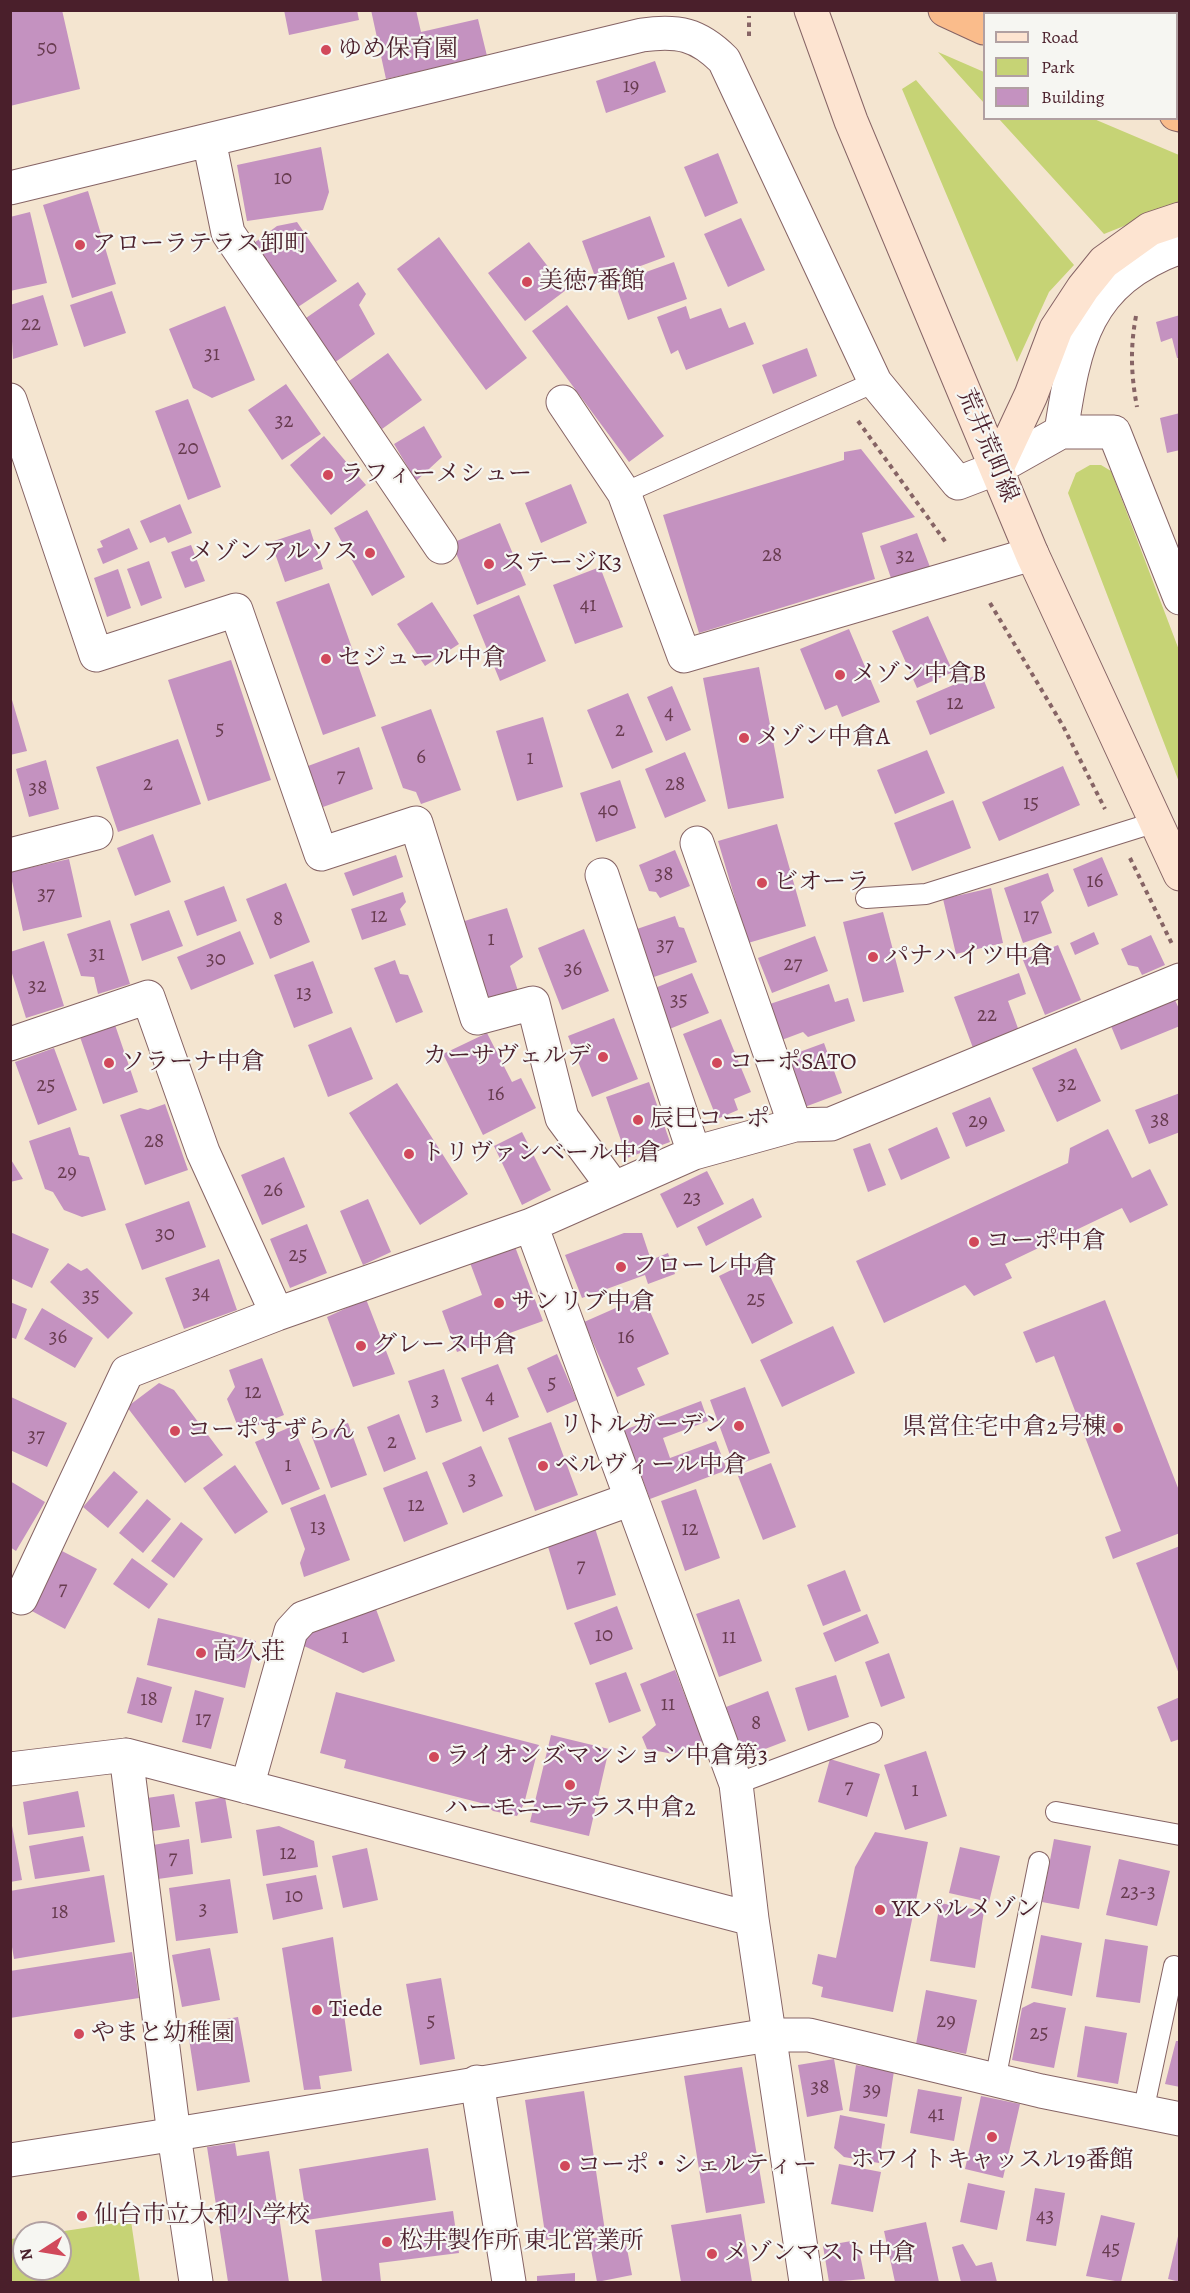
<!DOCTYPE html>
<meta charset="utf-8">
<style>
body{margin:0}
#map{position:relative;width:1190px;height:2293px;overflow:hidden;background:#f4e5d0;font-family:Alegreya,serif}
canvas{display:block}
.frame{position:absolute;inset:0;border:12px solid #4a1f2b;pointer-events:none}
.legend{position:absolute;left:983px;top:12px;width:195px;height:108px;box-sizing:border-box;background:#f6f6f2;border:2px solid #b1a0a2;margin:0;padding:8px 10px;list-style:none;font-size:18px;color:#4a1f2b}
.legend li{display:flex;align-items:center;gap:12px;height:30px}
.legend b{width:30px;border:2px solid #b1a0a2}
.north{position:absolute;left:12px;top:2221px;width:60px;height:60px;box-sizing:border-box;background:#f6f6f2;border:2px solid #b1a0a2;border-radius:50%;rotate:258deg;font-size:16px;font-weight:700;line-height:24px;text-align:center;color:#4a1f2b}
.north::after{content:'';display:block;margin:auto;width:21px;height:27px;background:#d1495b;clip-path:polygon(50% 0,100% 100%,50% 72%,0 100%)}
</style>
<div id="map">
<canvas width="1190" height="2293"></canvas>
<div class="frame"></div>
<ul class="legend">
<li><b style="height:8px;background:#fde4d1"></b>Road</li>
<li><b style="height:16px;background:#c6d375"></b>Park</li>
<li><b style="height:16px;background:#c492c0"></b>Building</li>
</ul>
<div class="north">N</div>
</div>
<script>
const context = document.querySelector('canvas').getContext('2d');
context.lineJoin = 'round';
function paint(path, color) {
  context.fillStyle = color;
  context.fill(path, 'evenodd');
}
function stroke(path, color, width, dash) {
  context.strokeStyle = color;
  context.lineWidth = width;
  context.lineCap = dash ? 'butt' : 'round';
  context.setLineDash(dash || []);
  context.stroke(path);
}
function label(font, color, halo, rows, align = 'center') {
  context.font = font + ' Alegreya,"Noto Serif JP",serif';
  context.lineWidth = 4.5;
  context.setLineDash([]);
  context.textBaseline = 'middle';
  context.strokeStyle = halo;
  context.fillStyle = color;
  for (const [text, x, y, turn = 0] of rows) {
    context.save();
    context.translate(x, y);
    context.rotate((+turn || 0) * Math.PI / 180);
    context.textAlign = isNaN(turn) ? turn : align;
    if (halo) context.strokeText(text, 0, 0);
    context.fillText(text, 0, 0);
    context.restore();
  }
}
const green = new Path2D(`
 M938 52 984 72V103Z
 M916 80 1074 265 1049 292 1017 362 902 89Z
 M999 119H1094L1179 155V204L1104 234Z
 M1090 465H1101L1111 471 1179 650V782L1068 493 1076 473Z
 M131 2221 140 2282H11V2239L24 2237V2269H60V2233H51Z`);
const building = new Path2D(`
 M10 10H62L80 89 10 106Z
 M284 10H357L359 20 289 35Z
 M371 10H416L421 32 478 19 487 56 386 79Z
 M655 61 666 92 606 113 596 81Z
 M321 147 329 192 323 210 247 221 237 165Z
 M718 153 738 203 705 217 684 167Z
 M88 191 116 284 72 298 43 205Z
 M30 212 47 283 10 291V217Z
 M650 216 665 257 597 282 582 241Z
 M741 218 765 270 728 287 704 234Z
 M297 222 337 281 295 309 254 243 277 226Z
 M439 237 527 358 486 390 397 269Z
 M529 242 566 290 525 321 488 273Z
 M674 262 687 299 628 320 615 283Z
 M358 282 366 294 359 305 375 334 334 363 306 318Z
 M112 291 126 333 84 347 70 305Z
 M43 295 58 345 13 359 10 305Z
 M567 305 664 436 629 462 532 331Z
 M225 306 255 380 212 398 193 388 169 329Z
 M686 306 690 319 721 308 729 328 745 322 754 344 686 370 678 350 671 354 657 317Z
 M1180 315V358H1177L1172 338 1161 342 1156 322Z
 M807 348 817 376 773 394 762 365Z
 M388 353 422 400 382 429 349 381Z
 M286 384 321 434 282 460 248 410Z
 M188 399 221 487 188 500 155 411Z
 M1180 413V450L1167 453 1160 418Z
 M424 426 442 457 416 481 394 444Z
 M324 436 366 485 331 515 290 465Z
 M861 449 915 517 862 533 875 579 699 633 663 515 844 460V452Z
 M571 484 587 523 541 543 525 503Z
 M180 504 192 533 168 543 165 537 150 543 140 521Z
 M367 510 405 577 372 596 334 528Z
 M500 523 526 585 477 605 452 543Z
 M129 528 138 549 103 564 97 549 103 547 100 541Z
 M310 529 323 569 285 582 271 542Z
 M917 533 930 567 892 581 880 546Z
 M191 545 205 581 185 588 171 552Z
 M149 561 162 598 141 606 127 569Z
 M600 567 623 627 575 644 553 585Z
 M118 569 131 608 107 617 94 578Z
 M329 583 376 716 323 735 276 602Z
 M519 595 546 661 500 681 473 615Z
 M432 602 459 644 425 666 397 624Z
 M928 616 953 672 917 688 892 631Z
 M849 629 880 702 842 717 837 705 825 710 800 649Z
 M231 660 271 780 208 801 168 680Z
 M759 667 784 798 728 809 703 678Z
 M981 673 995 708 930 735 916 701Z
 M672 686 691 730 666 741 647 697Z
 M10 693 27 751 10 755Z
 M628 693 653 752 612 769 587 710Z
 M431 709 461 790 421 804 416 792 403 788 381 727Z
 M543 717 563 787 517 801 496 731Z
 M178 739 201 804 118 832 96 767Z
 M359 747 373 789 323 807 308 766Z
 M927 750 945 793 895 814 877 770Z
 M685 752 706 801 665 818 645 769Z
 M46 760 59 809 29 817 16 769Z
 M1063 766 1080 805 999 841 982 802Z
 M620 780 636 828 596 842 580 793Z
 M953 800 971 848 912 871 894 823Z
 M777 824 806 926 748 943 718 841Z
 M153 834 171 882 135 896 117 848Z
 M675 850 690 886 660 898 656 892 649 891 639 865Z
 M396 855 403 877 353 896 344 873Z
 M1102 857 1118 895 1088 907 1073 869Z
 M69 859 82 917 23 931 10 872Z
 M1048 873 1054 891 1041 902 1052 933 1023 943 1004 888Z
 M286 883 310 942 270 959 246 899Z
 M224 886 237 921 197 936 184 901Z
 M991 888 1003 943 956 954 943 899Z
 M403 892 406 902 400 909 406 925 362 940 351 909Z
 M507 908 523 957 510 966 518 991 484 1002 458 923Z
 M169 910 183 946 142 961 130 924Z
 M883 912 904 992 863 1002 843 922Z
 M675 916 679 927 684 928 697 962 651 978 634 930Z
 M110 920 130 984 98 994 94 977 81 976 67 934Z
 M584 929 609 991 562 1010 538 948Z
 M240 931 254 964 191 990 177 957Z
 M1094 932 1099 944 1075 955 1070 943Z
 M1151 935 1165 965 1142 975 1138 967 1128 965 1121 949Z
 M815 936 828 971 772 993 758 958Z
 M44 941 64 1006 26 1018 10 967V952Z
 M1058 945 1081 1000 1045 1015 1023 960Z
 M395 960 400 974 408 975 423 1012 396 1023 374 968Z
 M313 961 333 1013 294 1028 274 975Z
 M692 973 709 1013 667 1030 650 990Z
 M1019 973 1026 994 1008 1001 1019 1031 973 1048 954 997Z
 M829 984 835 1002 848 998 855 1021 808 1037 803 1032 779 1041 767 1005Z
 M1175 1000 1180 1011V1026L1121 1050 1111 1026Z
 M614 1018 638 1079 592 1097 568 1036Z
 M721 1019 751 1092 734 1099 738 1110 717 1119 683 1034Z
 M114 1022 138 1092 103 1104 79 1034Z
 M351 1027 373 1079 328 1097 308 1045Z
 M487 1033 512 1082 521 1078 536 1108 483 1135 443 1054Z
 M824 1043 842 1093 802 1108 783 1058Z
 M54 1048 77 1110 38 1125 15 1062Z
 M1076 1048 1101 1101 1057 1122 1032 1068Z
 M649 1082 670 1142 627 1158 606 1097Z
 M397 1083 468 1194 420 1225 349 1113Z
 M1180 1093V1132L1149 1144 1135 1110Z
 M990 1097 1005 1131 966 1147 952 1113Z
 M165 1104 188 1170 145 1185 120 1115 140 1108 148 1110Z
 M70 1127 79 1155 89 1157 106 1210 82 1217 64 1210 53 1192 45 1189 29 1141Z
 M937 1127 950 1158 901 1180 888 1149Z
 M1108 1129 1132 1178 1150 1169 1168 1205 1130 1223 1122 1208 1005 1264 1012 1278 974 1296 965 1285 884 1323 856 1261 1068 1163 1070 1148Z
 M522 1132 551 1190 522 1205 494 1146Z
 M870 1143 886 1185 868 1192 853 1149Z
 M284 1157 305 1207 262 1225 241 1175Z
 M10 1158 23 1179 10 1182Z
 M707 1171 724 1204 677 1228 660 1194Z
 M753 1198 762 1217 706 1246 697 1227Z
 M368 1199 391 1252 363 1265 340 1211Z
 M189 1201 206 1247 142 1270 125 1224Z
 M307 1224 327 1273 290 1288 270 1239Z
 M10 1232 49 1249 32 1288 10 1278Z
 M624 1233H642L651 1260 668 1253 675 1274 648 1284 645 1275 582 1298 565 1255Z
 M514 1244 543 1321 457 1352 442 1311 482 1295 469 1260Z
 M760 1256 793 1323 752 1344 719 1276Z
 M219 1259 237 1310 184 1329 165 1278Z
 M68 1263 81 1271 87 1268 133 1313 108 1339 50 1282Z
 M643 1296 669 1354 637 1368 645 1385 617 1397 584 1322Z
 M366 1299 395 1374 353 1387 327 1317Z
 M1105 1300 1180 1493V1533L1113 1559 1105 1537 1121 1531 1054 1356 1036 1363 1023 1332Z
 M10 1302 27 1309 16 1339 10 1337Z
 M42 1308 93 1338 75 1368 24 1339Z
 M833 1326 855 1373 782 1407 760 1360Z
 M557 1354 577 1400 547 1413 527 1368Z
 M262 1358 284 1415 240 1432 227 1399 235 1387 229 1370Z
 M498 1364 519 1417 483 1432 461 1378Z
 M444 1369 462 1421 426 1433 408 1381Z
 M159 1383 174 1390 223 1455 185 1483 127 1407Z
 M745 1387 770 1453 734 1466 710 1400Z
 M11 1397 67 1423 47 1467 10 1450Z
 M701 1401 708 1421 663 1438 670 1458 716 1441 727 1470 650 1499 624 1430Z
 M399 1414 416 1459 384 1472 367 1427Z
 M551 1422 578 1495 535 1511 508 1438Z
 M348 1423 367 1475 331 1488 312 1437Z
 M293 1426 320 1489 282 1505 255 1442Z
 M481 1446 503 1496 463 1513 442 1463Z
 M771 1463 796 1527 763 1540 738 1476Z
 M235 1465 268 1512 235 1534 203 1488Z
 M114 1471 138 1492 108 1528 83 1507Z
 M427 1471 448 1524 404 1542 383 1488Z
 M10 1481 45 1502 16 1551 10 1547Z
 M696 1489 720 1558 685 1571 661 1501Z
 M325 1494 350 1560 304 1577 300 1563 305 1549 290 1508Z
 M147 1499 171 1519 143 1553 119 1533Z
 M181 1522 203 1539 174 1578 151 1561Z
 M594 1525 616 1595 567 1610 546 1540Z
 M1180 1546V1674H1179L1136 1563Z
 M62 1551 97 1569 65 1629 30 1610Z
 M132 1558 168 1584 149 1609 113 1584Z
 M845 1570 861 1611 823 1626 807 1585Z
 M739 1599 762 1661 719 1677 696 1614Z
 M373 1601 395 1661 363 1673 304 1646V1630Z
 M617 1606 633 1649 590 1665 574 1623Z
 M867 1614 879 1643 835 1662 823 1633Z
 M158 1618 256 1641 245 1688 147 1665Z
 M889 1653 905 1698 881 1707 865 1662Z
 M675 1670 703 1742 673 1754 647 1749 642 1737 656 1725 640 1684Z
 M626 1672 641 1711 609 1723 595 1683Z
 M836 1675 849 1717 808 1731 795 1688Z
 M137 1677 172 1687 162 1723 127 1713Z
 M195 1690 224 1698 211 1749 182 1742Z
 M768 1691 786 1741 744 1757 726 1707Z
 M336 1692 539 1745 524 1804 517 1816 493 1811 485 1804 344 1768 346 1760 320 1753Z
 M1180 1697V1739L1171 1742 1157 1707Z
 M551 1735 609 1749 589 1836 530 1822Z
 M926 1751 947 1816 905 1830 884 1765Z
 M830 1759 880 1774 867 1817 818 1802Z
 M78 1791 85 1827 28 1835 23 1802Z
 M174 1794 180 1827 153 1831 147 1798Z
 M225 1797 232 1838 201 1843 195 1802Z
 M10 1815 22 1880 10 1882Z
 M279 1826 314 1841 318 1867 263 1876 256 1830Z
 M875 1832 928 1842 893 2012 821 1997 823 1987 812 1984 818 1954 836 1958 855 1867Z
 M83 1836 90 1871 35 1879 29 1846Z
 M189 1839 193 1874 158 1879 153 1845Z
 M1054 1839 1091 1846 1079 1909 1042 1902Z
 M960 1847 1000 1856 989 1902 949 1893Z
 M367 1848 378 1900 343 1908 332 1856Z
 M1119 1859 1170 1871 1157 1926 1106 1915Z
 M104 1875 115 1942 14 1959 10 1935V1891Z
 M316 1875 323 1909 273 1920 266 1884Z
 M230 1879 238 1933 176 1941 169 1888Z
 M940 1903 984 1911 975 1968 930 1961Z
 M1041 1935 1082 1943 1072 1996 1031 1988Z
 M333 1937 352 2071 319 2076 321 2089 304 2090 282 1948Z
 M1105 1939 1148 1946 1140 2003 1096 1997Z
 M210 1948 220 2000 182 2007 172 1955Z
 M132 1952 139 1998 10 2018V1971Z
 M441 1978 455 2059 420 2065 406 1984Z
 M926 1990 977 2000 966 2054 916 2044Z
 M1034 2002 1066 2008 1054 2068 1012 2060 1022 2008Z
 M238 2017 250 2082 197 2091 187 2026Z
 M1085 2026 1127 2033 1118 2084 1077 2077Z
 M1176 2041H1180V2087L1165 2084Z
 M834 2059 843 2110 807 2117 798 2065Z
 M856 2065 894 2071 887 2117 849 2111Z
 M742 2067 765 2203 706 2213 684 2076Z
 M918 2089 962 2097 954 2141 910 2133Z
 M584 2091 605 2231 546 2240 525 2100Z
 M981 2096 1020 2104 1003 2178 965 2169Z
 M840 2115 885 2124 879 2163 844 2157 834 2148Z
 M235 2143 237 2156 269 2151 289 2282H228L207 2147Z
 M428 2148 436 2200 307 2220 299 2169Z
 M839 2164 881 2172 873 2212 831 2204Z
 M968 2183 1005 2191 997 2230 960 2222Z
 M1035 2188 1065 2193 1056 2246 1026 2241Z
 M453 2211 459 2253 379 2263 381 2282H322L315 2230Z
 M741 2214 752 2282H681L671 2225Z
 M1101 2215 1135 2223 1121 2282 1086 2276Z
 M926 2222 939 2282H895L884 2231Z
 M1179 2232H1180V2282L1168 2279Z
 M624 2233 632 2275 597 2282 589 2239Z
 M857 2240 865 2279 829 2282 823 2246Z
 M963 2244 976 2266 992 2262 997 2282H961L952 2247Z
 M575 2273V2282H537V2276Z`);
const path = new Path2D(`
 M749 36V16
 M1136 316C1130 348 1131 375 1137 407
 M858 421 947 544
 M990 603 1063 726 1105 809
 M1130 858 1173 946`);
const service = new Path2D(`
 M624 493 875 382
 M866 898 926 894 1156 822
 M736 1784 872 1733
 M1056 1812 1180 1835
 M995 2080 1039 1862
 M1143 2112 1174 1966`);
const minor = new Path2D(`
 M209 140 228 233 441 547
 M10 188 642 35C678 30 698 34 724 60L875 382 958 483 997 468 1061 432H1114L1180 598
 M10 400 96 655 236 610 321 854 416 823 477 1018 533 1003 562 1118 614 1188
 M563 402 624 493 684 656 1032 554
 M1061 432C1075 342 1085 282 1180 247
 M697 843 795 1125
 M10 855 96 833
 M602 875 694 1153
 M10 1044 148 997 203 1152 277 1314
 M531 1225 736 1784 752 1919 806 2282
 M21 1598 127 1372 277 1314 531 1225 694 1153 795 1125 831 1124 1180 980
 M126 1755 752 1919
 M10 1769 126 1755 174 2135 196 2282
 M247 1787 291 1631 303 1618 631 1499
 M769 2035H809L1041 2091 1180 2119
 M477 2082 509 2282`);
const tertiary = new Path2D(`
 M10 2160C264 2122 516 2076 769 2035`);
const secondary = new Path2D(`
 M811 10 851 121 1032 554 1180 874
 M997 468 1031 395 1056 329 1083 288 1104 262 1150 229 1180 219`);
const trunk = new Path2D(`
 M945 10 984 28
 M1120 10 1127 14
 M1176 34 1180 36
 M1176 114 1180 115`);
const markers = [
 [326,50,6,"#d1495b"],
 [80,245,6,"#d1495b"],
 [527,282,6,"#d1495b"],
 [328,475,6,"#d1495b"],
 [370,553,6,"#d1495b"],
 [489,564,6,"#d1495b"],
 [326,659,6,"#d1495b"],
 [840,675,6,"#d1495b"],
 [744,738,6,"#d1495b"],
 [762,883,6,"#d1495b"],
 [873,957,6,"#d1495b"],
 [603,1057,6,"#d1495b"],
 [109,1063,6,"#d1495b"],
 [717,1063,6,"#d1495b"],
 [638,1120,6,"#d1495b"],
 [409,1154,6,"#d1495b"],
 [974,1242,6,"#d1495b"],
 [621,1267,6,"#d1495b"],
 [499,1303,6,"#d1495b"],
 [361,1346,6,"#d1495b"],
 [739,1426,6,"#d1495b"],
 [1118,1428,6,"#d1495b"],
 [175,1431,6,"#d1495b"],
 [543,1466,6,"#d1495b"],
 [201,1653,6,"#d1495b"],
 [434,1757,6,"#d1495b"],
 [570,1785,6,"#d1495b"],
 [880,1910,6,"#d1495b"],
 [317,2010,6,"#d1495b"],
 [79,2034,6,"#d1495b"],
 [992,2137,6,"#d1495b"],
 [565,2166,6,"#d1495b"],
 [82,2216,6,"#d1495b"],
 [387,2242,6,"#d1495b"],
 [712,2254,6,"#d1495b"]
];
const numberNames = [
 ["50",47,49],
 ["19",631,87],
 ["10",283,179],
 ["22",31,325],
 ["31",212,355],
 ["32",284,422],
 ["20",188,449],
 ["28",772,556],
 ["32",905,557],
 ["41",588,606],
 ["12",955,704],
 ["4",669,714],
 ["5",220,730],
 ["2",620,731],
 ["6",421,758],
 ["1",530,759],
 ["7",341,777],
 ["2",148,785],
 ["28",675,785],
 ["38",38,789],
 ["15",1031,804],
 ["40",608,811],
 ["38",664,875],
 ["16",1095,882],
 ["37",46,895],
 ["12",379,917],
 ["17",1031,917],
 ["8",278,920],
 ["1",491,940],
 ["37",665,946],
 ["31",97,955],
 ["30",216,960],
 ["27",793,965],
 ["36",573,970],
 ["32",37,987],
 ["13",304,994],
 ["35",679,1001],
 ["22",987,1016],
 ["32",1067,1085],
 ["25",46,1086],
 ["16",496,1095],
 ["38",1160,1121],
 ["29",978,1122],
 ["28",154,1142],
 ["29",67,1173],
 ["26",273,1191],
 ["23",692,1199],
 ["30",165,1235],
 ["25",298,1256],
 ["34",201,1294],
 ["35",91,1297],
 ["25",756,1300],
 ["36",58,1338],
 ["16",626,1338],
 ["5",552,1384],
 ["12",253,1393],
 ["4",490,1398],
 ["3",435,1401],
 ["37",36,1437],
 ["2",392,1443],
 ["1",288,1466],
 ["3",472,1480],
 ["12",416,1506],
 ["13",318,1528],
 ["12",690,1530],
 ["7",581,1567],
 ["7",63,1590],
 ["10",604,1636],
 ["1",345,1638],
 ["11",729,1638],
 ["18",149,1700],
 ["11",668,1705],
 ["17",203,1720],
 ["8",756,1724],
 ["7",849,1788],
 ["1",915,1791],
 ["12",288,1854],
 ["7",173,1859],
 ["23-3",1138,1893],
 ["10",294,1897],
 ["3",203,1910],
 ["18",60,1913],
 ["5",431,2022],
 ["29",946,2022],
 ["25",1039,2034],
 ["38",820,2088],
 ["39",872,2091],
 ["41",936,2115],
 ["43",1045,2217],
 ["45",1111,2250]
];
const poiNames = [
 ["ゆめ保育園",338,50],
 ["アローラテラス卸町",92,245],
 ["美徳7番館",539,282],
 ["ラフィーメシュー",340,475],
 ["メゾンアルソス",358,553,"right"],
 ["ステージK3",501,564],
 ["セジュール中倉",338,659],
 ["メゾン中倉B",852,675],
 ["メゾン中倉A",756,738],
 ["ビオーラ",774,883],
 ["パナハイツ中倉",885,957],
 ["カーサヴェルデ",591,1057,"right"],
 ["ソラーナ中倉",121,1063],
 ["コーポSATO",729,1063],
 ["辰巳コーポ",650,1120],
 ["トリヴァンベール中倉",421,1154],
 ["コーポ中倉",986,1242],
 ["フローレ中倉",633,1267],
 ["サンリブ中倉",511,1303],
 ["グレース中倉",373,1346],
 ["リトルガーデン",727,1426,"right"],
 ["県営住宅中倉2号棟",1106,1428,"right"],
 ["コーポすずらん",187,1431],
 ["ベルヴィール中倉",555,1466],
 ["高久荘",213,1653],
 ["ライオンズマンション中倉第3",446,1757],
 ["ハーモニーテラス中倉2",570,1809,"center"],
 ["YKパルメゾン",892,1910],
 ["Tiede",329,2010],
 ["やまと幼稚園",91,2034],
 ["ホワイトキャッスル19番館",992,2161,"center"],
 ["コーポ・シェルティー",577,2166],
 ["仙台市立大和小学校",94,2216],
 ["松井製作所 東北営業所",399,2242],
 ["メゾンマスト中倉",724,2254]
];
const streetNames = [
 ["荒井荒町線",987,446,67]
];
paint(green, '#c6d375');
paint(building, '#c492c0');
stroke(service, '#866465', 22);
stroke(minor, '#866465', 35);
stroke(tertiary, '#866465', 35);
stroke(secondary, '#866465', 35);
stroke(trunk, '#866465', 35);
stroke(path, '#866465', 4, [4.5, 4.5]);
stroke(service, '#fff', 20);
stroke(minor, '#fff', 33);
stroke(tertiary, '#fff', 33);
stroke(secondary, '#fde4d1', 33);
stroke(trunk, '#fabc8b', 33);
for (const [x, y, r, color] of markers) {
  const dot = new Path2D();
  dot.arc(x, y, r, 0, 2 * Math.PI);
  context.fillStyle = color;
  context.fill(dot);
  stroke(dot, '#f6f6f2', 2);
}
label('21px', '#683c50', null, numberNames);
label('24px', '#4a1f2b', '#f6f6f2', poiNames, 'left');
label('24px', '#4a1f2b', '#f6f6f2', streetNames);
</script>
